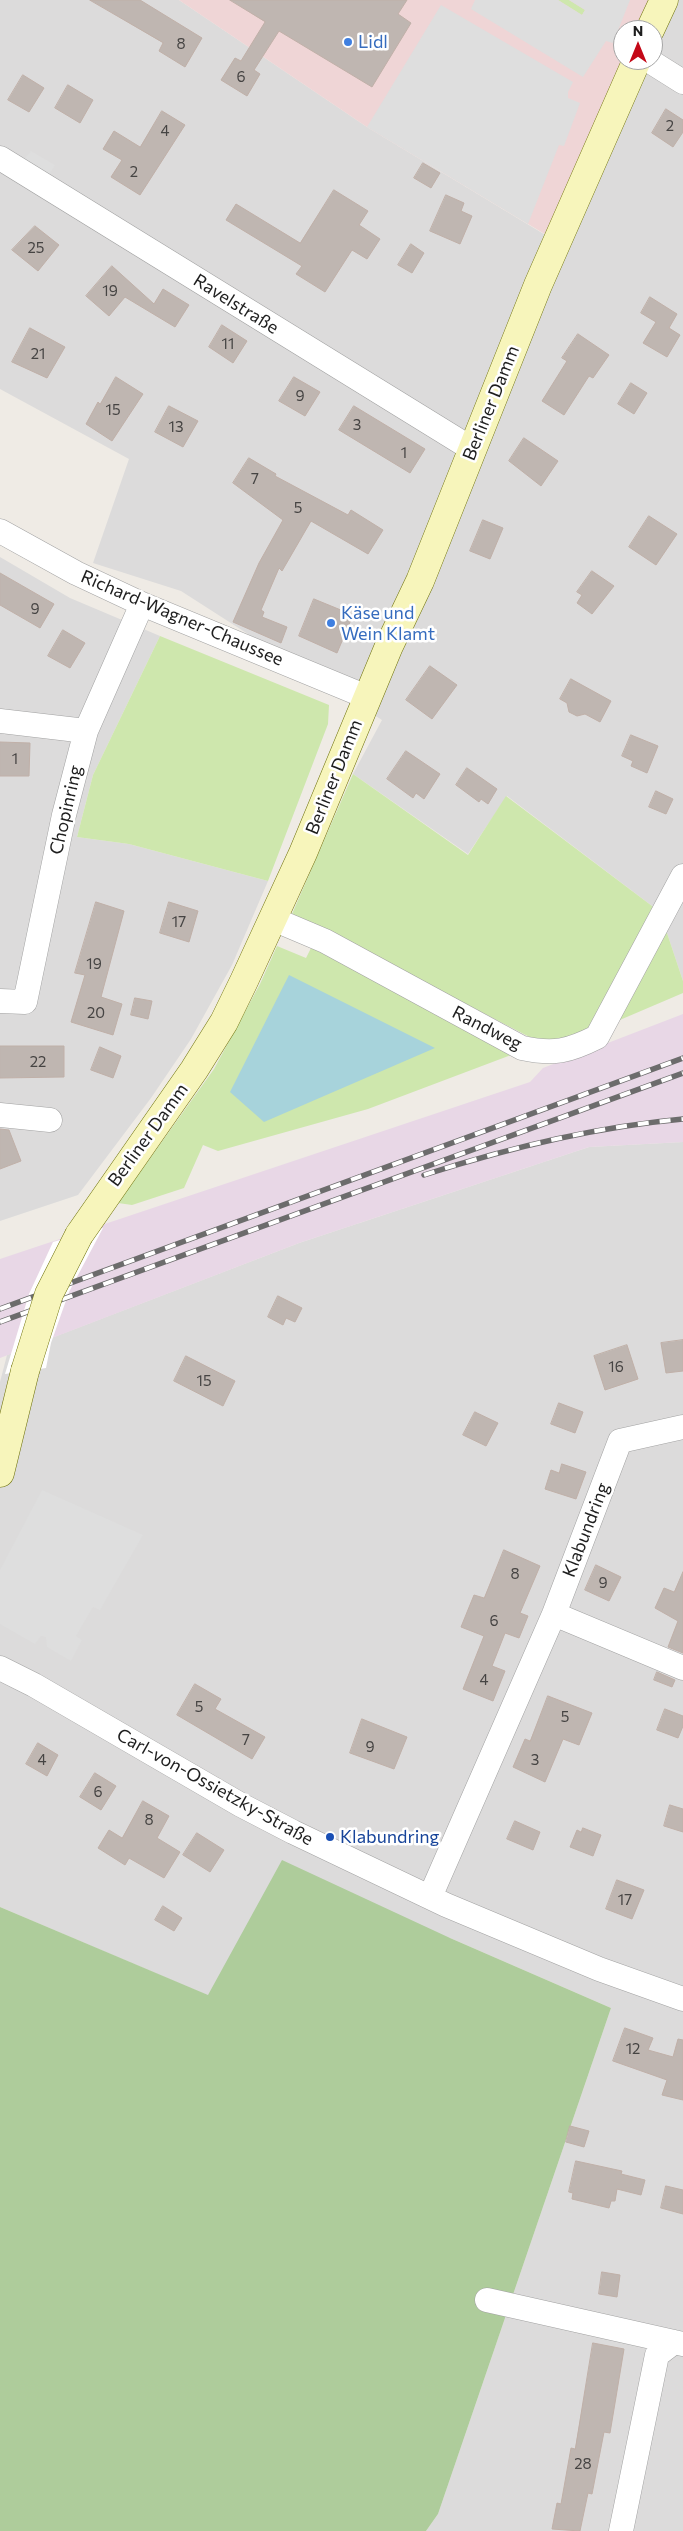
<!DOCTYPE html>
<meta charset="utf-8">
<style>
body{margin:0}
#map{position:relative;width:683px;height:2531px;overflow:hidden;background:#efebe5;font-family:Commissioner,sans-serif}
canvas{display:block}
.north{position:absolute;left:613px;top:20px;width:50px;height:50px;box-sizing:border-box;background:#fff;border:1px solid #a5a5a5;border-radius:50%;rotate:0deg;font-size:14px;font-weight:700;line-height:20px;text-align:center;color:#1e1e1e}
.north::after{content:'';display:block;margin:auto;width:18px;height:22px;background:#c40918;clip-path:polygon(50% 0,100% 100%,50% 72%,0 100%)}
</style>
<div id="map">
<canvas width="683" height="2531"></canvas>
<div class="north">N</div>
</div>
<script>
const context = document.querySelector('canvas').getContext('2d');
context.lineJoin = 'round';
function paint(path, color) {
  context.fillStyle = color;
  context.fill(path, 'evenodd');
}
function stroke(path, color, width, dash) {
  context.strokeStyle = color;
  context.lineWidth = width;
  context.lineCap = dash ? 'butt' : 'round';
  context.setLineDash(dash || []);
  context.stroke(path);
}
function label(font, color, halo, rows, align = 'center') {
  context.font = font + ' Commissioner,sans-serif';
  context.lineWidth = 5;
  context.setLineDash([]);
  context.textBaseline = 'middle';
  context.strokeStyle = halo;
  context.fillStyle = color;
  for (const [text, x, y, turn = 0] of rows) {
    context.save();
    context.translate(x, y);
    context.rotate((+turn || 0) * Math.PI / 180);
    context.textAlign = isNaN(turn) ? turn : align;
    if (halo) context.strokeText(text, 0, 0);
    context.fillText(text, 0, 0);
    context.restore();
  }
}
const residential = new Path2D(`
 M0 0H179L367 127 552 239 653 60 655 0H683V981L660 912 507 796 468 854 353 774 382 720 181 591 93 563 129 459 0 389Z
 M0 557 70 598 160 636 93 775 77 837 129 844 268 881 232 965 191 1039 151 1098 78 1195 0 1221Z
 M683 1142V2531H426L438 2514 611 2008 450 1938 209 1996 0 1907V1382L7 1355 299 1243 589 1147Z`);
const commercial = new Path2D(`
 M179 0H655L642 30H623V60L553 239 367 127Z`);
const industrial = new Path2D(`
 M683 1014V1142L589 1147 299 1243 0 1358V1259L530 1082 543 1068Z`);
const grass = new Path2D(`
 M558 0H569L585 10 582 15Z
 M160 636 329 705 328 724 268 881 129 844 77 837 93 775Z
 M353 774 468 855 506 796 660 912 683 981V993L594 1031 543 1044 292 914Z
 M313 944 519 1052 368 1109 218 1151 203 1145 184 1188 132 1205 118 1203 214 1069 260 984 277 946 306 958Z`);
const forest = new Path2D(`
 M282 1860 450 1938 611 2008 438 2514 426 2531H0V1907L208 1995Z`);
const parking = new Path2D(`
 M475 0H558L582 15 585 10 569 0H630L613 43 606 41 583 77 471 9Z
 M441 5 573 82 568 92V98L580 103 564 146 559 145 528 224 367 127Z
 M31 151 55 165 47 178 22 162Z
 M42 1490 143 1535 100 1610 93 1607 76 1636 82 1640 71 1661 47 1647 46 1637 41 1636 35 1644 0 1624V1570Z`);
const water = new Path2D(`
 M289 975 435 1048 264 1122 230 1092Z`);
const pier = new Path2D(`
 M103 1228 69 1292 51 1343 46 1368 5 1374 29 1294 53 1242Z`);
const building = new Path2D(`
 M90 0H140L202 38 185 67 159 51 163 43Z
 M230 0H407L398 14 411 23 372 87 279 31 254 70 260 74 247 96 221 80 235 58 241 61 265 22Z
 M23 75 44 88 29 112 8 100Z
 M68 85 93 100 80 123 55 108Z
 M666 109 683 120V132L673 147 652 133Z
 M162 111 185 125 140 195 111 177 122 160 103 149 114 131 140 147Z
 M423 163 440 173 431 188 414 178Z
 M334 190 368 211 359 225 380 239 367 259 352 250 325 292 296 274 302 266 226 220 236 204 300 243Z
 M446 195 464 203 461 211 472 216 460 244 430 231Z
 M35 226 59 245 38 271 12 250Z
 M411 244 424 253 412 273 398 265Z
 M112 266 154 304 163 289 189 305 175 327 125 297 109 316 86 296Z
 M650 297 677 314 669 328 680 335 667 357 643 343 656 322 641 313Z
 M222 325 247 341 233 363 209 347Z
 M30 328 65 347 47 378 12 362Z
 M578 334 609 355 593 378 589 376 564 415 542 401 567 361 562 358Z
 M116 377 143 394 112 441 86 424 98 402 100 404Z
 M294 377 320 392 305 416 279 401Z
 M631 383 647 393 634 414 618 404Z
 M169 406 198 421 183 447 155 432Z
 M354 406 425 449 410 473 339 430Z
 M524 438 558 461 541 486 509 461Z
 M249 458 276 474 275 476 348 515 351 510 383 530 368 554 311 521 282 571 279 568 261 610 264 612 262 617 287 627 281 643 233 622 259 563 283 520 233 483Z
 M649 516 677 534 656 565 629 547Z
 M483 520 503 528 490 559 470 551Z
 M592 571 614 586 592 614 577 603 582 595 577 592Z
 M0 573 54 604 40 628 0 605Z
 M314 599 353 615 337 653 299 636Z
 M63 630 85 643 70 668 48 656Z
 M430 666 457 685 432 719 406 700Z
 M571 679 611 701 600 722 585 714 577 716 569 712 567 703 560 699Z
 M631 735 658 746 647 773 631 766 633 761 622 756Z
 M0 742 30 743 29 776H0Z
 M406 751 440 774 424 799 416 793 413 798 387 779Z
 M467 768 497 789 488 804 481 799 479 802 456 785Z
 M656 791 673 799 666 814 649 807Z
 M96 902 124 911 101 997 122 1004 113 1035 71 1022 85 975 75 973Z
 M169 902 198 911 189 942 160 933Z
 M135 998 152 1001 148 1019 131 1015Z
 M0 1046H64V1077L0 1078Z
 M100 1047 121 1056 113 1078 91 1070Z
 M0 1129 9 1130 21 1161 0 1169Z
 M278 1296 302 1308 295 1322 286 1318 283 1325 268 1317Z
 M683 1340V1371L666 1373 661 1343Z
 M627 1345 638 1379 605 1390 594 1356Z
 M186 1356 235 1381 223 1406 174 1381Z
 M559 1403 583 1412 575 1433 551 1424Z
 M475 1412 498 1423 486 1446 463 1435Z
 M562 1464 586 1472 576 1499 545 1489 551 1470 559 1473Z
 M504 1550 540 1566 520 1613 528 1616 519 1638 505 1633 492 1666 505 1671 493 1701 463 1689 484 1636 461 1627 474 1595 484 1598Z
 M596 1565 621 1577 609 1601 585 1590Z
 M683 1572V1653L668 1647 678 1621 655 1608 664 1588 674 1592Z
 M657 1672 675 1680 672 1687 654 1680Z
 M195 1684 221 1699 215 1709 265 1737 252 1759 177 1715Z
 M548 1696 592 1713 579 1745 563 1739 545 1782 513 1767 525 1739 530 1741Z
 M665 1709 683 1716V1726L678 1738 657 1730Z
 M362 1719 407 1737 394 1769 350 1753Z
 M38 1743 58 1755 47 1776 26 1764Z
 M95 1773 116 1786 101 1810 80 1797Z
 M143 1801 169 1816 157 1838 180 1852 164 1878 129 1858 125 1865 98 1848 109 1830 122 1838Z
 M670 1805 683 1809V1832L664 1826Z
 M515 1821 540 1832 533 1850 507 1839Z
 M583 1828 601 1835 593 1856 570 1847 577 1830 581 1832Z
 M197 1833 224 1850 210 1872 183 1855Z
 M617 1880 644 1890 632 1919 606 1909Z
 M163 1906 182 1918 174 1931 155 1920Z
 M625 2028 653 2038 648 2050 673 2057 678 2039 683 2040V2100L662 2095 667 2080 613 2061Z
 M570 2126 589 2131 584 2147 566 2142Z
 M576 2161 622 2171 621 2174 645 2180 641 2195 617 2189 615 2201H611L609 2208 572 2199 573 2193 569 2192Z
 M666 2186 683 2190V2214L661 2208Z
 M602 2272 620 2275 617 2297 599 2294Z
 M593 2343 624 2349 610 2433 604 2432 592 2494 588 2493 580 2531 552 2529 557 2503 561 2504 571 2448 575 2449Z`);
const street = new Path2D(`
 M648 60 683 82
 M0 158 472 449
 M0 531 76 573 142 604 367 697
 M0 721 86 731
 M273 919 325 941 522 1048C554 1055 569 1051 597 1037L683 876
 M0 1001 25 1002 64 815 86 731 142 604
 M0 1115 50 1120
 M554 1614 683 1668
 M0 1668 34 1685 241 1805 293 1832 446 1905 599 1969 683 1999
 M430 1897 554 1614 620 1441 683 1427
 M487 2300 683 2344
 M621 2531 657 2355 674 2342`);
const secondary = new Path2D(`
 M650 30 664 0
 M79 1235 194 1070 224 1022 244 981 303 853 389 646 420 581 538 285 637 60
 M0 1473 25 1371`);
const rail = new Path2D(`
 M424 1175C508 1148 595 1127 683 1119
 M0 1309 683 1058
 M0 1322 683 1073`);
const secondaryBridge = new Path2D(`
 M25 1371 49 1294 79 1235`);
const markers = [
 [348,42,5,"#3f7fe0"],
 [331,623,5,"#3f7fe0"],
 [330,1837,5,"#1a4fb4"]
];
const numberNames = [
 ["8",181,44],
 ["6",241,77],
 ["2",670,126],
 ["4",165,131],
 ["2",134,172],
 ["25",36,248],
 ["19",110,291],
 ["11",228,344],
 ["21",38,354],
 ["9",300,396],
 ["15",113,410],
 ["3",357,425],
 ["13",176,427],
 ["1",404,453],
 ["7",255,479],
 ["5",298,508],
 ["9",35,609],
 ["1",15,759],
 ["17",179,922],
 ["19",94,964],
 ["20",96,1013],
 ["22",38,1062],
 ["16",616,1367],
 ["15",204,1381],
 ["8",515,1574],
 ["9",603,1583],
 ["6",494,1621],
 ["4",484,1680],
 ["5",199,1707],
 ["5",565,1717],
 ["7",246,1740],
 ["9",370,1747],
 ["4",42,1760],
 ["3",535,1760],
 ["6",98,1792],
 ["8",149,1820],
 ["17",625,1900],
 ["12",633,2049],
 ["28",583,2464]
];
const shopNames = [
 ["Lidl",358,42],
 ["Käse und",341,613],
 ["Wein Klamt",341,634]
];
const streetNames = [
 ["Ravelstraße",236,304,32],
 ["Berliner Damm",491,403,-68],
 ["Richard-Wagner-Chaussee",182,618,23],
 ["Berliner Damm",334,777,-68],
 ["Chopinring",66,810,-77],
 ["Randweg",487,1028,27],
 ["Berliner Damm",148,1135,-54],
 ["Klabundring",586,1530,-69],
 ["Carl-von-Ossietzky-Straße",215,1787,29]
];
const transitNames = [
 ["Klabundring",340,1837]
];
paint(residential, '#dcdbdb');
paint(commercial, '#efd5d6');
paint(industrial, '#e8d7e6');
paint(grass, '#cee7ad');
paint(forest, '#aecc9b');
paint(parking, '#dedede');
paint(water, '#a7d3db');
paint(pier, '#fff');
paint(building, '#bfb6b1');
stroke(building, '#c0b0a8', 1);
stroke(street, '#a2a2a2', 25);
stroke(secondary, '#6e7109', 29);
stroke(street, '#fff', 24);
stroke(secondary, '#f7f5bb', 28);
stroke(rail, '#6c6c6c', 5.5);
stroke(rail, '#fff', 4, [11]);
stroke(secondaryBridge, '#6e7109', 29, []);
stroke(secondaryBridge, '#f7f5bb', 28);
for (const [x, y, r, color] of markers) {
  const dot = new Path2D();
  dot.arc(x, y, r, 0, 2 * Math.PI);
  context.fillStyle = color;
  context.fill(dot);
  stroke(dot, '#fff', 2);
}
label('15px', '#464443', null, numberNames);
label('18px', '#366cbe', '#fff', shopNames, 'left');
label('18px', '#1e1e1e', '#fff', streetNames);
label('18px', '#164399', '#fff', transitNames, 'left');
</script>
